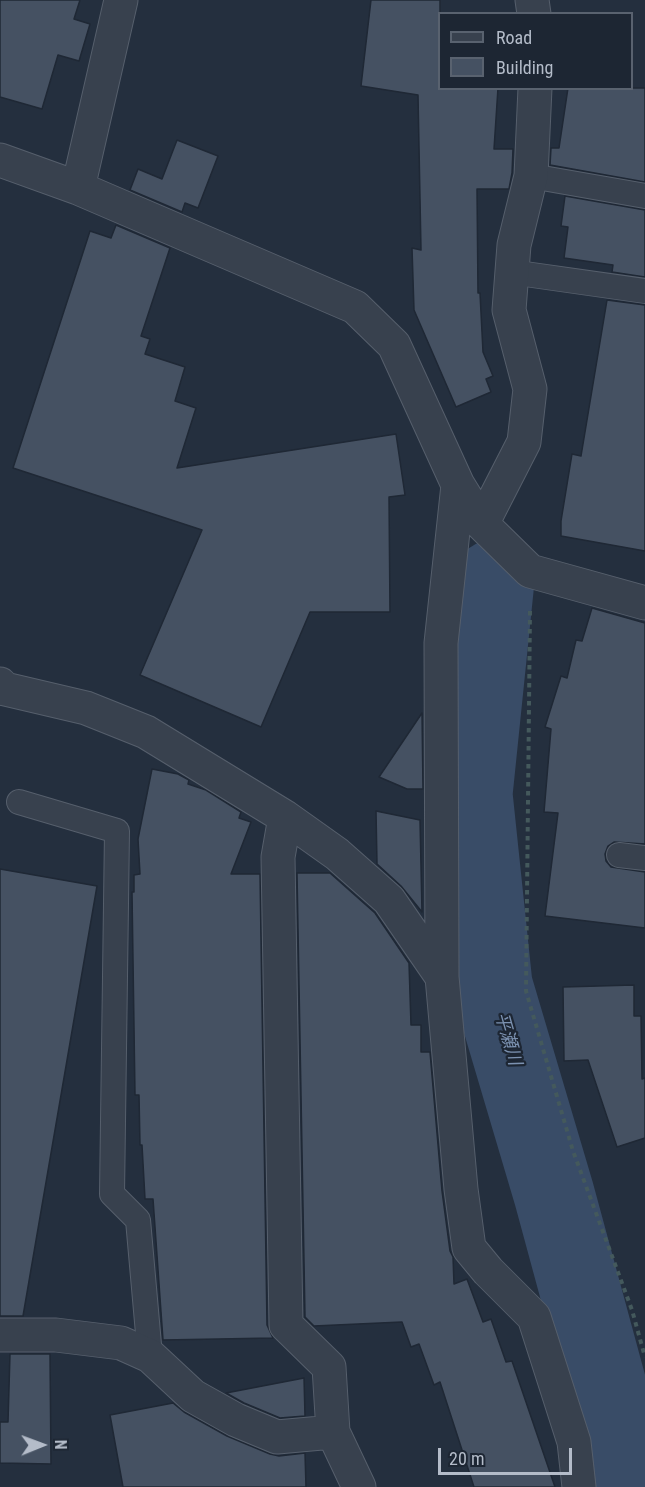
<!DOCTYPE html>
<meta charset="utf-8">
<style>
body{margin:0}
#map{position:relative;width:645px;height:1487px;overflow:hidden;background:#242f3e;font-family:"Roboto Condensed",sans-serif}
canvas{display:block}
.legend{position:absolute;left:438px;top:12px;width:195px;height:78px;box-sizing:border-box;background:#1d2633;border:2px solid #59626f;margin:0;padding:8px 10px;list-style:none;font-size:18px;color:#b4bcc9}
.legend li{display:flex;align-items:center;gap:12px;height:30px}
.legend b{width:30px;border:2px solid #59626f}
.north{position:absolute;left:12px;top:1415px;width:60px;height:60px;-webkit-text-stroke:4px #1d2633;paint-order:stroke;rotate:89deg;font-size:16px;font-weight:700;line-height:24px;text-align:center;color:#b4bcc9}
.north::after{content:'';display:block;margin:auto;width:21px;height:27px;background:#b4bcc9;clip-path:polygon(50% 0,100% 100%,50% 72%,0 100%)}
.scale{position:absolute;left:438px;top:1448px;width:134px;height:27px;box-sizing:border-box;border:3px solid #b4bcc9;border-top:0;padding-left:8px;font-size:18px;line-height:21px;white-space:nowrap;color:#b4bcc9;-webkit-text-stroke:4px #1d2633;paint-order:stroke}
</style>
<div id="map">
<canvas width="645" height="1487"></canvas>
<ul class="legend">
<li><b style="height:8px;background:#38414e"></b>Road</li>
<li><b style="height:16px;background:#455162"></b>Building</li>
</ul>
<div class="north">N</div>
<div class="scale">20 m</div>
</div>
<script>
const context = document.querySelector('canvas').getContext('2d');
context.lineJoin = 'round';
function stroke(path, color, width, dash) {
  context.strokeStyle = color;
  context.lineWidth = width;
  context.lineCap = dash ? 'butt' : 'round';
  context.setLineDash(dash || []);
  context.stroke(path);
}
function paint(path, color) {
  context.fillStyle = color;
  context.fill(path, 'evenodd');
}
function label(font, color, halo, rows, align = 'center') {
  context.font = font + ' "Roboto Condensed","Noto Sans JP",sans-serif';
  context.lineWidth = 4.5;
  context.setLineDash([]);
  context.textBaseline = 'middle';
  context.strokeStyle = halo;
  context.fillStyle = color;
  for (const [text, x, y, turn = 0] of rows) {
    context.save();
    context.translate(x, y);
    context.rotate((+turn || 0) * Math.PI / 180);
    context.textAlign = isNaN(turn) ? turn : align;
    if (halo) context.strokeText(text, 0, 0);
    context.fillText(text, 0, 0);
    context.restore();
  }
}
const river = new Path2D(`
 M494 580 472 794 492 985 554 1194 618 1430 622 1487`);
const building = new Path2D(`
 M0 0H80L74 19 90 24 79 61 58 55 42 109 0 97Z
 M371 0H440V88H498L494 149H513L512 173 509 189H477L478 293H480L483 352 493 376 486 379 491 392 456 407 414 310 412 248 421 250 418 95 361 86Z
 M568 88H645V182L550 165 551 148H559Z
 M177 140 218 156 198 208 185 203 182 212 130 190 138 169 162 179Z
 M565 196 645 210V277L612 272 613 265 564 258 568 227 561 226Z
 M116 225 170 248 141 336 150 339 145 354 185 367 175 401 196 408 177 468 396 434 405 495 389 497 390 612H310L261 727 140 675 202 530 13 468 90 231 111 238Z
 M607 300 645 305V551L561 536V521L572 454 581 456Z
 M592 608 645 623V844L614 842 608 846 605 854 606 861 611 867 645 872V928L545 916 558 813 544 812 551 729 545 727 561 676 567 678 576 640 582 641Z
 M422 713 423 789H407L379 777Z
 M152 769 178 774 189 780 188 784 206 790 241 812 239 818 251 822 231 874H260L267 1325 273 1338 163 1340 153 1199H145L142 1145H140L139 1095H135L132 892H134V875L140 874 138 839Z
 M376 811 420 820 422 912 401 886 377 864Z
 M0 869 97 886 23 1316H0Z
 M297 873H330L375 913 409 963 411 1025H421V1052H430L442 1191 450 1251 453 1257 454 1284 467 1279 483 1322 491 1319 506 1362 512 1361 555 1487H474L440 1382 434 1385 419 1344 411 1347 402 1322 314 1326 305 1317Z
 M634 985V1016H641L642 1079 645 1078V1138L617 1147 588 1060 564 1061 563 987Z
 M10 1354H50L51 1464 0 1463V1422H8Z
 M304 1378 305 1416 280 1418 244 1403 226 1393Z
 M173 1403 184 1412 227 1436 270 1454 279 1456 305 1453 306 1487H123L110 1415Z`);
const path = new Path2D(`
 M530 611 526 991 573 1151 632 1310 645 1357`);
const service = new Path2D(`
 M531 176 645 196
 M511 272 645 291
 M19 802 117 831 112 1194 138 1220 150 1356
 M619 855 645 858`);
const minor = new Path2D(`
 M532 0 534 14
 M0 160 78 188 355 307 394 345 458 485 482 524 530 571 645 603
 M78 188 121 0
 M458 485 441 643 442 977 461 1189 469 1248 488 1271 534 1317 574 1442 579 1487
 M482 524 524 442 530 389 509 310 514 245 531 176 535 88
 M0 684 5 689 86 708 146 732 285 817 337 854 389 900 442 977
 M285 817 278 857 286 1325 329 1367 333 1432
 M0 1335H56L121 1343 150 1356 193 1396 236 1420 277 1437 333 1432 359 1487`);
const waterNames = [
 ["平瀬川",507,1039,74]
];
stroke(river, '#394c67', 81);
paint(building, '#455162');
stroke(building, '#1f2835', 1.5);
stroke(service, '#565f6c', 26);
stroke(minor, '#565f6c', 35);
stroke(path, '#44595c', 4, [4.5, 4.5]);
stroke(service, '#38414e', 24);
stroke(minor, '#38414e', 33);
label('italic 18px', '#7c92b1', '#1d2633', waterNames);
</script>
